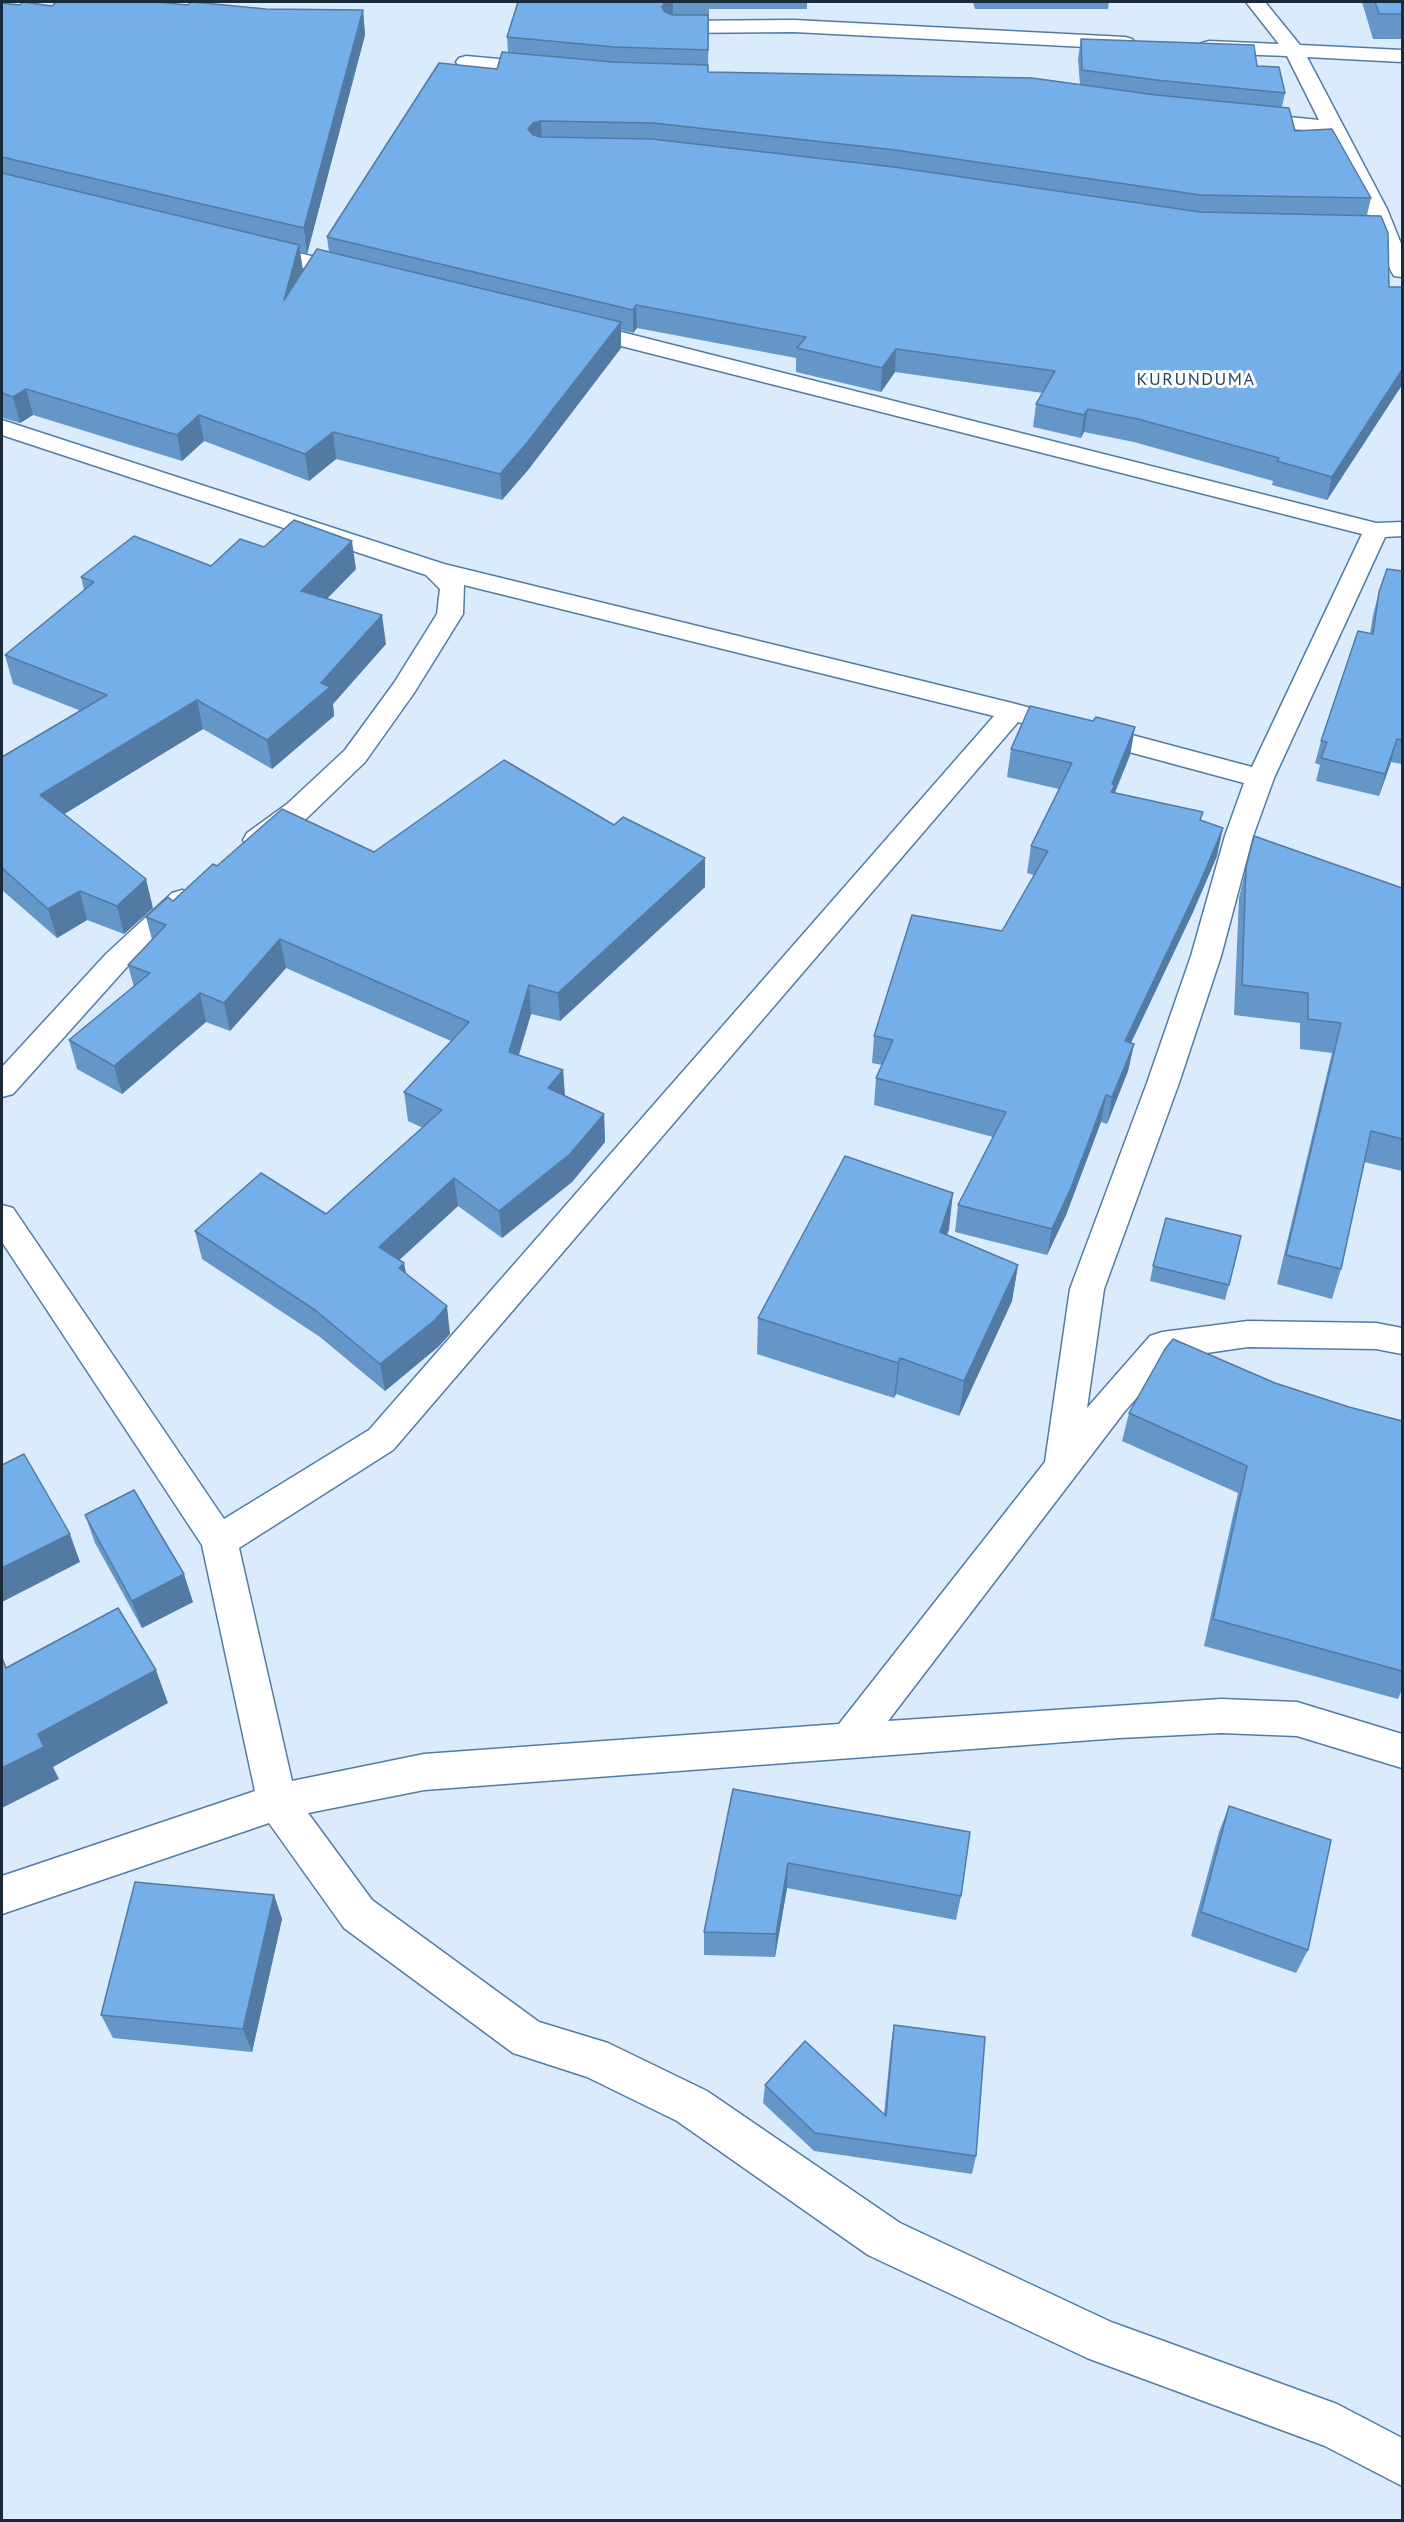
<!DOCTYPE html>
<style>
body{margin:0}
#map{position:relative;width:1404px;height:2522px;overflow:hidden;background:#d9ebfd;font-family:"PT Sans",sans-serif}
canvas{display:block}
.frame{position:absolute;inset:0;border:3px solid #192a3b;pointer-events:none}
</style>
<div id="map">
<canvas width="1404" height="2522"></canvas>
<div class="frame"></div>
</div>
<script>
const context = document.querySelector('canvas').getContext('2d');
context.lineJoin = 'round';
function stroke(path, color, width, dash) {
  context.strokeStyle = color;
  context.lineWidth = width;
  context.lineCap = dash ? 'butt' : 'round';
  context.setLineDash(dash || []);
  context.stroke(path);
}
function paint(path, color) {
  context.fillStyle = color;
  context.fill(path, 'evenodd');
}
function label(font, color, halo, rows, align = 'center') {
  context.font = font + ' "PT Sans",sans-serif';
  context.lineWidth = 6;
  context.setLineDash([]);
  context.textBaseline = 'middle';
  context.strokeStyle = halo;
  context.fillStyle = color;
  for (const [text, x, y, turn = 0] of rows) {
    context.save();
    context.translate(x, y);
    context.rotate((+turn || 0) * Math.PI / 180);
    context.textAlign = isNaN(turn) ? turn : align;
    if (halo) context.strokeText(text, 0, 0);
    context.fillText(text, 0, 0);
    context.restore();
  }
}
const minor = new Path2D(`
 M1246 2H1265L1300 45 1402 50V62L1307 57 1387 209 1402 246V277L1394 276 1391 271 1365 209 1326 132 1249 125 1242 123 1239 119 1242 115 1249 113 1319 120 1287 56 1209 53 1202 51 1199 47 1202 43 1209 41 1279 44Z
 M794 20 1125 37 1132 39 1135 43 1132 47 1125 49 794 32 674 33 667 31 664 27 667 23 674 21Z
 M466 56 543 63 550 65 553 69 550 73 543 75 459 66 456 62 459 58Z
 M257 243 361 268 364 273 361 278 353 280 249 255 246 250 249 245Z
 M578 321 1376 523 1402 522V536L1385 537 1274 778 1253 836 1221 956 1179 1083 1104 1289 1087 1408 1150 1336 1162 1332 1248 1321 1376 1323 1402 1328V1354L1376 1349 1248 1347 1172 1358 1125 1411 888 1721 1221 1699 1297 1702 1402 1734V1768L1297 1736 1221 1733 1119 1738 424 1790 308 1813 372 1900 539 2022 608 2043 707 2091 900 2223 1111 2322 1337 2404 1402 2438V2486L1325 2446 1087 2358 868 2255 677 2121 587 2077 513 2053 344 1928 269 1823 2 1914V1876L255 1791 202 1545 2 1242V1205L13 1208 224 1519 369 1430 994 716 464 585 463 614 414 693 365 762 307 818 267 847 257 849 247 847 243 840 247 833 287 804 345 750 394 683 437 614 440 589 426 575 2 435V420L444 564 1012 703 1252 767 1362 534 570 333 567 328 570 323ZM1018 722 1244 783 1225 836 1191 956 1147 1083 1070 1289 1045 1462 839 1724 424 1754 292 1781 239 1548 393 1450Z
 M182 890 192 893 196 900 192 907 126 968 13 1094 2 1097V1067L106 954 172 893Z`);
const wall = new Path2D(`
 M518 2H807V9H709L708 72 1080 85 1078 59 1081 39 1257 66 1285 93 1282 107 1295 131 1371 198 1367 215 1389 287H1402V385L1327 500 1272 485 1273 481 1134 442 1084 432 1081 438 1033 427 1036 404 1043 393 895 372 881 392 796 372V358L637 328 633 333 621 330V348L528 470 502 500 336 459 309 481 204 441 182 461 33 415 20 423 3 418 2 419V3L20 5 52 6 188 5 266 9 363 10 365 35 307 254 300 252 303 271 329 252 327 237 497 69 508 53 507 37Z
 M973 2H1109L1108 9H975Z
 M1362 2H1402V39H1373Z
 M264 547 356 569 327 599 386 644 333 704 334 716 272 769 203 729 64 814 153 908 124 934 87 920 57 938 2 890V757L81 711 13 684 5 655 84 590 81 577 211 566Z
 M1402 571V764L1391 762 1379 796 1316 781 1320 765 1315 763 1321 741 1370 634 1373 615 1379 592Z
 M1093 721 1135 727 1130 755 1115 793 1201 820 1217 856 1193 912 1131 1043 1134 1044 1128 1071 1107 1124 1101 1122 1066 1215 1047 1255 955 1232 958 1205 993 1137 874 1105 876 1078 882 1065 872 1063 874 1036 1002 931 1034 875 1027 873 1031 846 1059 789 1007 777 1011 749Z
 M374 852 705 887 560 1021 531 1014 519 1055 563 1070 565 1096 604 1114 605 1142 572 1182 502 1238 458 1206 399 1260 404 1263 406 1274 450 1334 438 1347 385 1391 320 1337 202 1259 195 1231 326 1214 423 1128 408 1121 404 1092 451 1041 286 968 230 1031 206 1022 122 1094 77 1069 69 1040 134 987 128 965 152 940 146 917 173 901 217 866Z
 M1246 867 1402 888V1171L1364 1162 1341 1269 1332 1299 1277 1284 1332 1053 1300 1049V1023L1234 1015 1239 898Z
 M949 1229 947 1235 1018 1265 1012 1301 959 1416 896 1394 894 1398 757 1354 758 1318Z
 M1153 1266 1229 1285 1225 1300 1150 1281Z
 M1275 1383 1349 1407 1402 1421V1689L1398 1699 1204 1646 1238 1493 1122 1441 1129 1413Z
 M85 1515 193 1602 142 1628 95 1543Z
 M733 1789 961 1896 956 1920 787 1888 775 1957 704 1955V1932Z
 M1229 1806 1308 1950 1296 1973 1191 1936 1219 1832Z
 M274 1895 282 1919 252 2052 113 2038 101 2015Z
 M894 2025 976 2156 972 2174 814 2151 763 2103 765 2085 884 2114 891 2044Z`);
const shadedWall = new Path2D(`
 M665 2H673V19L665 22 662 7Z
 M363 10 365 35 307 254 304 228Z
 M541 121 542 143 530 151 528 129 533 123Z
 M299 245 303 271 284 300Z
 M636 305 637 328 633 333V310Z
 M621 322V348L528 470 502 500 500 474Z
 M896 349 895 372 881 392 882 368Z
 M1402 370V385L1327 500 1332 477Z
 M26 389 33 415 20 423 13 397Z
 M1088 409 1084 432 1081 438 1084 415Z
 M199 415 204 441 182 461 177 435Z
 M333 432 336 459 309 481 305 454Z
 M352 541 356 569 306 620 301 591Z
 M382 615 386 644 333 704 334 716 272 769 267 740 321 683Z
 M197 700 203 729 48 824 40 795Z
 M1135 727 1130 755 1112 799 1110 813 1112 784Z
 M1397 739 1391 762 1379 796 1385 774Z
 M1223 828 1217 856 1193 912 1119 1068 1125 1041Z
 M705 858V887L560 1021 558 993Z
 M146 879 153 908 124 934 117 906Z
 M80 891 87 920 57 938 48 909Z
 M280 939 286 968 230 1031 224 1003Z
 M529 985 531 1014 511 1080 509 1052Z
 M200 993 206 1022 122 1094 114 1066Z
 M1134 1044 1128 1071 1107 1124 1112 1097Z
 M563 1070 565 1099 548 1088Z
 M1106 1095 1101 1122 1066 1215 1047 1255 1052 1229Z
 M604 1114 605 1142 572 1182 502 1238 499 1211Z
 M454 1178 458 1206 383 1275 379 1247Z
 M953 1193 949 1229 936 1268 940 1232Z
 M404 1263 409 1291 399 1268Z
 M1018 1265 1012 1301 959 1416 964 1381Z
 M447 1306 450 1334 438 1347 385 1391 380 1364Z
 M900 1358 896 1394 894 1398 898 1363Z
 M70 1534 80 1562 2 1602V1568Z
 M184 1574 193 1602 142 1628 132 1601Z
 M156 1670 168 1703 53 1767 59 1779 2 1808V1768L38 1734Z
 M788 1863 787 1888 775 1957 776 1934Z
 M274 1895 282 1919 252 2052 243 2029Z`);
const building = new Path2D(`
 M23 2 52 6 56 2H157L188 5 191 2H193L266 9 363 10 304 228 2 157V3L20 5Z
 M518 2H665L662 7 665 12 673 15H708V50L614 47 507 37Z
 M1375 2H1402V14H1379Z
 M1081 39 1254 45 1257 66 1279 67 1285 93 1156 80 1082 70Z
 M502 52 613 62 708 65V72L1032 78 1156 95 1289 108 1295 131 1332 129 1371 198 1200 195 895 150 653 123 541 121 533 123 528 129 533 135 541 137 652 139 894 167 1200 212 1381 216 1388 233 1389 287H1402V370L1332 477 1277 461 1279 458 1138 419 1088 409 1084 415 1036 404 1055 371 896 349 882 368 797 348 806 337 636 305 633 310 327 237 439 63 497 69Z
 M2 173 299 245 284 300 317 249 621 322 526 444 500 474 333 432 305 454 199 415 177 435 26 389 13 397 2 393Z
 M294 520 352 541 301 591 382 615 321 683 330 687 267 740 197 700 40 795 146 879 117 906 80 891 48 909 2 868V757L107 695 5 655 94 582 81 577 134 536 211 566 240 539 264 547Z
 M1387 569 1402 571V740L1397 739 1385 774 1321 758 1327 742 1321 741 1358 631 1373 634 1379 592Z
 M1030 706 1093 721 1096 717 1135 727 1112 784 1115 785 1111 792 1203 812 1200 820 1223 828 1199 885 1125 1041 1134 1044 1112 1097 1106 1095 1071 1188 1052 1229 958 1205 1006 1112 876 1078 893 1040 874 1036 912 915 1002 931 1048 851 1031 846 1072 763 1011 749Z
 M504 760 614 825 623 817 705 858 558 993 529 985 509 1052 563 1070 548 1088 604 1114 570 1154 499 1211 454 1178 379 1247 404 1263 399 1268 447 1306 435 1320 380 1364 315 1310 195 1231 261 1173 326 1214 442 1110 404 1092 469 1022 280 939 224 1003 200 993 114 1066 69 1040 150 973 128 965 166 925 146 917 168 897 173 901 213 864 217 866 282 809 374 852Z
 M1254 836 1402 888V1139L1371 1131 1341 1269 1286 1255 1341 1023 1308 1019V993L1242 985 1246 867Z
 M845 1156 953 1193 940 1232 1018 1265 964 1381 900 1358 898 1363 758 1318Z
 M1166 1218 1241 1236 1229 1285 1153 1266Z
 M1173 1339 1275 1383 1349 1407 1402 1421V1671L1213 1619 1247 1466 1129 1413 1165 1349Z
 M24 1454 70 1534 2 1568V1465Z
 M134 1490 184 1574 132 1601 85 1515Z
 M118 1608 156 1670 38 1734 44 1747 2 1768V1658L6 1668Z
 M733 1789 970 1832 961 1896 788 1863 776 1934 704 1932Z
 M1229 1806 1331 1840 1308 1950 1201 1912Z
 M135 1882 274 1895 243 2029 101 2015Z
 M894 2025 985 2037 976 2156 815 2133 765 2085 805 2041 886 2116Z`);
const farQuarternames = [
 ["KURUNDUMA",1196,380]
];
stroke(minor, '#537ca5', 3);
paint(minor, '#fff');
paint(wall, '#6596c8');
paint(shadedWall, '#527aa3');
paint(building, '#75afe9');
stroke(building, '#527aa3', 1.5);
context.letterSpacing = '1.5px';
label('18px', '#21486e', '#fff', farQuarternames);
context.letterSpacing = '0px';
</script>
